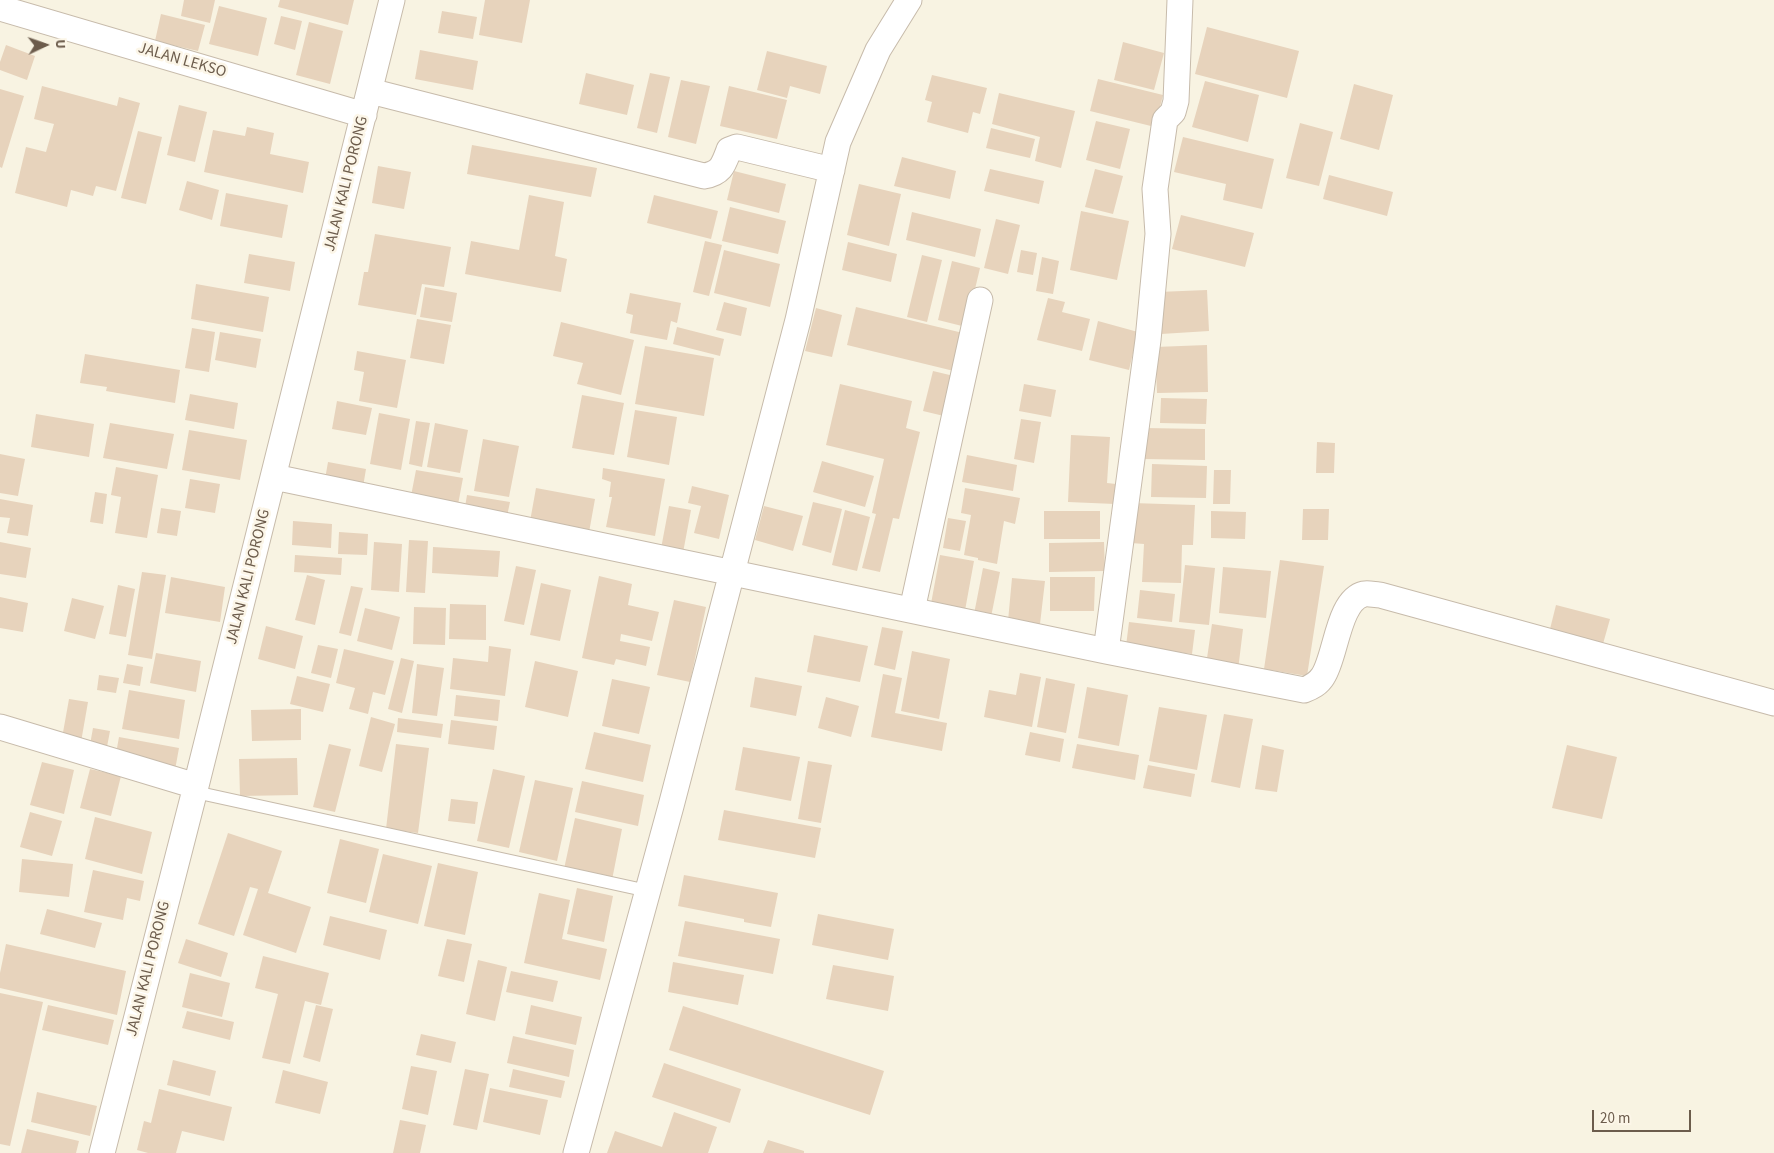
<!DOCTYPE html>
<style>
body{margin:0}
#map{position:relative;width:1774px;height:1153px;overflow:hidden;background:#f8f3e2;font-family:"Source Sans 3",sans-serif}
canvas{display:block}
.north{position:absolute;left:20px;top:20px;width:50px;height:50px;-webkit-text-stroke:4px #fcf6e8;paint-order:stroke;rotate:87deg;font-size:14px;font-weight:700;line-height:20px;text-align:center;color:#6c5c4c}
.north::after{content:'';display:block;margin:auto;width:18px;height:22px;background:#6c5c4c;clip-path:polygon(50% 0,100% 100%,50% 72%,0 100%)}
.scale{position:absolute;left:1592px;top:1110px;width:99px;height:22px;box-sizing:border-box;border:2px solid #6c5c4c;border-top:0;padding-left:6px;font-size:15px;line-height:18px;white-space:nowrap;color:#6c5c4c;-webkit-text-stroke:4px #fcf6e8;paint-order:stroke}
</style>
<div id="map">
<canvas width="1774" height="1153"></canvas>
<div class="north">U</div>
<div class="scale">20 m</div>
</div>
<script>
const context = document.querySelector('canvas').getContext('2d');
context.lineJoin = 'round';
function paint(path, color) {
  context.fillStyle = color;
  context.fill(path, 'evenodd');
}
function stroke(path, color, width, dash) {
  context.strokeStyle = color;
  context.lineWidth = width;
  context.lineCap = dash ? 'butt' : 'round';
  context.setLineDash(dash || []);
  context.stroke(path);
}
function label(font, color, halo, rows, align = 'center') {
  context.font = font + ' "Source Sans 3",sans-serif';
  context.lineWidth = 5;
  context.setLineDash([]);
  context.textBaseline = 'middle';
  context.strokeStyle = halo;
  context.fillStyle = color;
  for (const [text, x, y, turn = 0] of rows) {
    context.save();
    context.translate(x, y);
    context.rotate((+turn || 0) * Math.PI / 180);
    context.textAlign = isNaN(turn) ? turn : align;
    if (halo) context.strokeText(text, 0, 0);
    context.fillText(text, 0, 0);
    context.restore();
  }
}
const building = new Path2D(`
 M184 0H215L210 23 181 16Z
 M280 0H354L348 25 278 7Z
 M485 0H530L522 43 479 35Z
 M219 6 267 18 258 56 209 44Z
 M442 11 477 17 473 39 438 33Z
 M161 14 205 25 198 51 155 41Z
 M281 16 302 21 295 50 274 44Z
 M309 22 343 31 330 84 296 75Z
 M1207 27 1299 51 1287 98 1195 74Z
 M1123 42 1164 53 1154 90 1114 80Z
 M6 45 35 56 27 80 0 70V62Z
 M420 50 478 61 473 90 415 79Z
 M767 51 827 66 820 94 790 86 787 98 757 90Z
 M586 73 634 85 627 115 579 104Z
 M650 73 670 77 657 133 637 128Z
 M932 75 987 88 980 114 973 112 968 133 927 122 932 102 925 100Z
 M1098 79 1163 95 1155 127 1090 111Z
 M681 80 710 86 696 144 668 137Z
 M1205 81 1259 95 1248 142 1192 127Z
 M1354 84 1393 95 1379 150 1340 139Z
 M42 86 117 106 119 97 140 103 116 191 96 186 93 196 71 190 67 207 15 193 26 147 46 152 54 124 34 119Z
 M729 86 787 100 777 139 720 126Z
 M0 89 24 96 2 168 0 167Z
 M999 93 1075 111 1061 168 1035 161 1040 137 992 124Z
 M179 105 207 112 195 162 167 155Z
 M1096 121 1130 129 1120 169 1086 160Z
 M1300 123 1333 132 1319 186 1286 178Z
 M247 127 274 133 270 154 309 162 303 193 204 172 213 130 245 136Z
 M991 128 1035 139 1030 158 986 148Z
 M138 131 162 137 146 204 121 198Z
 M1183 137 1274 159 1262 209 1223 200 1226 184 1174 172Z
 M472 145 597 168 591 197 467 174Z
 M902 157 956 171 950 199 894 186Z
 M378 166 411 172 404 209 372 203Z
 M990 169 1044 181 1039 204 984 191Z
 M1095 169 1123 176 1113 214 1085 207Z
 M734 171 786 184 779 213 727 200Z
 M1329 175 1393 192 1387 216 1323 199Z
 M187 181 219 190 212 220 179 210Z
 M859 184 901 194 889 246 847 235Z
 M226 193 288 205 282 238 220 226Z
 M529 195 564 202 555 256 567 259 561 292 465 274 471 241 519 250Z
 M654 195 718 211 711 239 647 223Z
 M730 207 786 221 778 254 722 241Z
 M1081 211 1129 221 1117 280 1070 270Z
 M912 212 981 229 975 257 906 240Z
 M1181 215 1254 233 1245 267 1172 249Z
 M996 219 1020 225 1008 274 984 268Z
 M375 234 451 247 444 287 422 284 416 315 358 305 364 272H368Z
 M705 241 722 245 709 296 693 292Z
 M848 242 897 254 891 282 842 270Z
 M724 250 780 264 770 307 714 293Z
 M1021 250 1037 253 1033 275 1017 272Z
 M249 254 295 262 290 291 244 283Z
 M922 255 942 260 927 322 907 317Z
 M1042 257 1059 261 1053 294 1036 291Z
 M952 261 980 268 966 327 938 320Z
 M196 284 269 297 263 332 191 319Z
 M425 287 457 293 452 322 420 317Z
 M1207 290 1209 331 1161 334 1158 292Z
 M630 293 681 303 677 323 671 321 667 340 630 333 633 315 626 313Z
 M1048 298 1065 302 1062 312 1090 319 1082 351 1037 340Z
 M724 302 747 308 741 336 716 330Z
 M856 307 967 334 958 372 847 345Z
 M816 308 842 315 832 357 805 351Z
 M417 319 451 325 444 364 410 358Z
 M1098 321 1138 332 1129 370 1089 360Z
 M561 322 634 340 621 395 577 384 583 363 553 356Z
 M677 327 724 339 720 356 673 344Z
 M192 328 215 332 209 372 185 368Z
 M220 332 261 339 256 368 215 360Z
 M1207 345 1208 392 1157 393 1155 347Z
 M645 346 714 358 704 416 635 404Z
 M357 351 406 360 397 408 359 401 364 372 354 370Z
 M85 354 180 370 175 403 106 391 107 387 80 383Z
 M933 371 958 377 948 417 923 411Z
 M840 384 912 401 906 428 920 432 899 519 893 518 880 572 862 568 876 514 872 513 884 459 826 445Z
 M1024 384 1056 390 1051 417 1019 411Z
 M190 394 238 403 234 429 185 420Z
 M582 395 624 403 614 455 572 448Z
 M1161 398 1207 399 1206 424 1160 423Z
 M337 401 372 408 366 435 332 429Z
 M635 410 677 417 669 465 627 457Z
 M379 413 410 419 401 470 370 464Z
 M36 414 94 424 89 457 31 447Z
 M1021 419 1041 422 1034 463 1014 459Z
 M416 421 430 423 422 467 409 464Z
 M110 423 174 434 167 469 103 458Z
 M435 423 468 430 460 473 427 467Z
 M1144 428 1205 429V460L1143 459Z
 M189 430 247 440 240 480 182 470Z
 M1071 435 1110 437 1107 483 1116 484 1115 504 1068 502Z
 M483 439 519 446 509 497 474 491Z
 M1317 442 1335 443 1334 473H1316Z
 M0 454 25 459 18 496 0 493Z
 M967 455 1017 465 1013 491 962 482Z
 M822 461 874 476 865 507 813 492Z
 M328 462 366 469 362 493 324 485Z
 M1152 464 1207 466 1206 498 1151 497Z
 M116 467 158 475 147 538 115 533 121 497 111 495Z
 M603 468 665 479 655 536 606 527 612 497H609L611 482 602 479Z
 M416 470 463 478 457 510 410 501Z
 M1214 470H1231L1230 504H1213Z
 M190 479 220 484 215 513 185 508Z
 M692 486 729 495 719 539 694 533 701 506 688 503Z
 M536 488 595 499 588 538 529 527Z
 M965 488 1020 498 1015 524 1004 521 997 564 978 560V558L964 555 971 515 961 513Z
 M95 492 107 494 103 524 90 522Z
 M467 495 510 502 506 521 464 513Z
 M0 499 33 505 28 536 7 533 10 518 0 517Z
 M813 502 842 509 831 553 802 545Z
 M1132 503 1195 505 1193 545H1182L1181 583 1142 582 1144 544 1131 543Z
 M669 506 691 510 682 558 660 554Z
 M764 506 803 516 793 551 755 540Z
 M161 508 181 511 177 536 157 533Z
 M1303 509H1329L1328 540H1302Z
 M845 510 870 517 857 571 832 565Z
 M1044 511H1100V539H1044Z
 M1211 511 1246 512 1245 539 1211 538Z
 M948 518 966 521 960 551 943 548Z
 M293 521 332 524 331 548 292 545Z
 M339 532 368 534 367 555 338 554Z
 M409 540 428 541 425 593 406 592Z
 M0 542 31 548 26 578 0 574Z
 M374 542 402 544 399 592 371 590Z
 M1104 542 1105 571 1049 572V543Z
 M433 547 500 551 498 577 432 573Z
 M295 555 342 558 341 575 294 572Z
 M940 555 974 561 964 616 930 609Z
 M1280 560 1324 566 1307 676 1264 669Z
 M1185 565 1215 568 1209 625 1179 622Z
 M516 566 536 570 524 625 504 621Z
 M1223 567 1271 571 1266 618 1219 613Z
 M983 568 1000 572 991 617 974 614Z
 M142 572 166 575 152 659 128 655Z
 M307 575 325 580 315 625 295 620Z
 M599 576 632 584 628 605 659 612 652 641 621 634 620 641 650 647 646 666 616 659 614 665 582 658Z
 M171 577 225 587 220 622 165 613Z
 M1050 577H1095L1094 611H1050Z
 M1012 578 1045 581 1040 624 1008 621Z
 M541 583 571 590 560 641 530 635Z
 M118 585 135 589 126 637 109 634Z
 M351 586 363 588 351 636 339 633Z
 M1140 590 1175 594 1172 622 1137 618Z
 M0 597 28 603 23 632 0 628Z
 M72 598 104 606 95 639 64 631Z
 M674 600 706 607 690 682 657 675Z
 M450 604 486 605V640L449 639Z
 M1556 605 1610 619 1601 651 1548 637Z
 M414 607 446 608 445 645 413 644Z
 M365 608 400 617 392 650 357 641Z
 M1129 622 1195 630 1192 654 1126 646Z
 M1212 624 1243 629 1238 670 1206 665Z
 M266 626 303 636 295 669 258 659Z
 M882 627 903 631 895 670 874 665Z
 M814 635 868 646 860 682 807 672Z
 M318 645 338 649 331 678 311 673Z
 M489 646 511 649 505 696 450 689 453 658 488 662Z
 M344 649 394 661 385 695 373 692 368 714 349 709 355 688 336 683Z
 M912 651 950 659 939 719 901 711Z
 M156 653 201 661 196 692 150 683Z
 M401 658 414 661 402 713 388 709Z
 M535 661 578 671 568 717 525 707Z
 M127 664 143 667 140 686 123 683Z
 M417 664 444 668 437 716 412 713Z
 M1020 673 1041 677 1032 727 984 717 989 690 1016 695Z
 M883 674 902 678 895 713 947 723 942 751 871 737Z
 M99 675 119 678 116 693 97 690Z
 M297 676 330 684 323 712 290 704Z
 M755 677 802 686 796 716 750 707Z
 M1046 678 1075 684 1066 733 1037 727Z
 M612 679 650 687 639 734 602 726Z
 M1087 687 1128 695 1119 746 1078 738Z
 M129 690 185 700 179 739 122 729Z
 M456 695 500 700 498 721 454 716Z
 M826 697 859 706 851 737 818 728Z
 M69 699 88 702 81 742 62 738Z
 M1159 707 1207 715 1197 770 1149 761Z
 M301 709V740L252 741 251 710Z
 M1224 714 1253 719 1240 788 1211 782Z
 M371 717 395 724 382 772 359 766Z
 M398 718 443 724 441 738 397 732Z
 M451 720 497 726 494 750 448 744Z
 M93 728 110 731 106 752 89 750Z
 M594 732 651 745 643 782 585 769Z
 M1030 732 1064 739 1060 762 1025 755Z
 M119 737 179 748 175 770 115 759Z
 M329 744 351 749 335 812 313 807Z
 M396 744 429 748 418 833 386 829Z
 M1077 744 1139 755 1135 780 1072 768Z
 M1262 745 1284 750 1277 792 1255 789Z
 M1567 745 1617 757 1602 819 1552 808Z
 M743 747 800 757 791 801 735 790Z
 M297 758 298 795 240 796 239 759Z
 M808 761 832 765 821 823 798 819Z
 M42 762 74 770 64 814 30 805Z
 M1148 765 1195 774 1191 797 1143 788Z
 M90 769 121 776 111 816 80 808Z
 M493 769 525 776 509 848 477 841Z
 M535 780 573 788 557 861 519 852Z
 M582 781 644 795 638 826 575 812Z
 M451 799 478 802 475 824 448 821Z
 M724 810 821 828 815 858 718 840Z
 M30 812 62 821 52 856 20 847Z
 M95 817 152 832 142 874 85 859Z
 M575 818 622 829 612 880 564 869Z
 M228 833 282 851 268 893 311 907 296 953 243 935 258 889 250 887 234 936 198 924Z
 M340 839 379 849 366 903 327 893Z
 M383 854 432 866 418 924 369 912Z
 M22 859 73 864 69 897 19 892Z
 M438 863 478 872 465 935 424 926Z
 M93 870 144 881 140 901 127 898 123 920 84 912Z
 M684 875 778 893 771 927 744 922V919L678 906Z
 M577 888 613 896 604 942 567 934Z
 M539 893 570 900 562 939 607 949 600 980 524 963Z
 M47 909 102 923 95 948 40 934Z
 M818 914 894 929 888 960 812 945Z
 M330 916 387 930 380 960 323 945Z
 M685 921 780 939 773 974 678 956Z
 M186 939 228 953 221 977 178 963Z
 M447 939 472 944 464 982 438 976Z
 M6 944 126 971 117 1015 0 988V973Z
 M263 956 329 973 321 1005 305 1001 290 1064 262 1058 278 994 255 988Z
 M478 960 507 967 495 1021 466 1014Z
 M673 962 744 975 738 1005 668 992Z
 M833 965 894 976 888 1011 826 999Z
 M511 971 558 981 553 1002 506 992Z
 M190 973 230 983 222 1017 182 1007Z
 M0 993 43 1002 10 1146 0 1144Z
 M48 1005 114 1020 108 1045 42 1030Z
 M316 1005 333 1009 320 1062 303 1057Z
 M531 1005 582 1017 576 1045 525 1034Z
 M683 1006 884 1071 870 1115 669 1050Z
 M187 1011 234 1022 230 1040 182 1028Z
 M421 1034 456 1042 451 1063 416 1055Z
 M513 1036 574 1050 569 1077 507 1063Z
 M173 1060 216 1071 210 1096 167 1085Z
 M664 1063 741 1089 730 1123 652 1097Z
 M411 1066 437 1071 428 1115 402 1109Z
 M465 1069 489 1074 477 1130 453 1125Z
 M513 1069 565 1081 561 1098 509 1087Z
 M283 1070 328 1082 320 1114 275 1103Z
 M490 1088 548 1100 540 1135 483 1122Z
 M159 1089 232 1107 224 1141 182 1131 176 1153H148L137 1150 144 1121 151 1123Z
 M37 1092 97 1106 90 1136 31 1122Z
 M674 1112 717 1127 708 1153H607L615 1131 662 1147Z
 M400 1120 426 1125 420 1153H393Z
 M27 1129 79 1141 76 1153H21Z
 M768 1140 804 1151V1153H763Z`);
const service = new Path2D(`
 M195 792 648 891`);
const minor = new Path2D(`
 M0 8 364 115
 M370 91 704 176C721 173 723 166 729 150L737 147 832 170
 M274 477 1106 651 1304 690C1312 687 1318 684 1323 676 1336 657 1338 600 1364 594 1369 593 1375 595 1380 595L1774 703
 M912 610 980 300
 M1106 651 1148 340 1158 234 1155 189 1165 120 1173 112 1176 101 1180 0
 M0 727 196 786
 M102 1153 196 786 392 0
 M576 1153 671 806 798 320 838 142 878 50 909 0`);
const streetNames = [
 ["JALAN LEKSO",182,61,16],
 ["JALAN KALI PORONG",347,184,-76],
 ["JALAN KALI PORONG",249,577,-76],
 ["JALAN KALI PORONG",149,969,-76]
];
paint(building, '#e7d3bc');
stroke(service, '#c7bbab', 14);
stroke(minor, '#c7bbab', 27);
stroke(service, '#fff', 12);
stroke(minor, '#fff', 25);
label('16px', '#6c5c4c', '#fcf6e8', streetNames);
</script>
